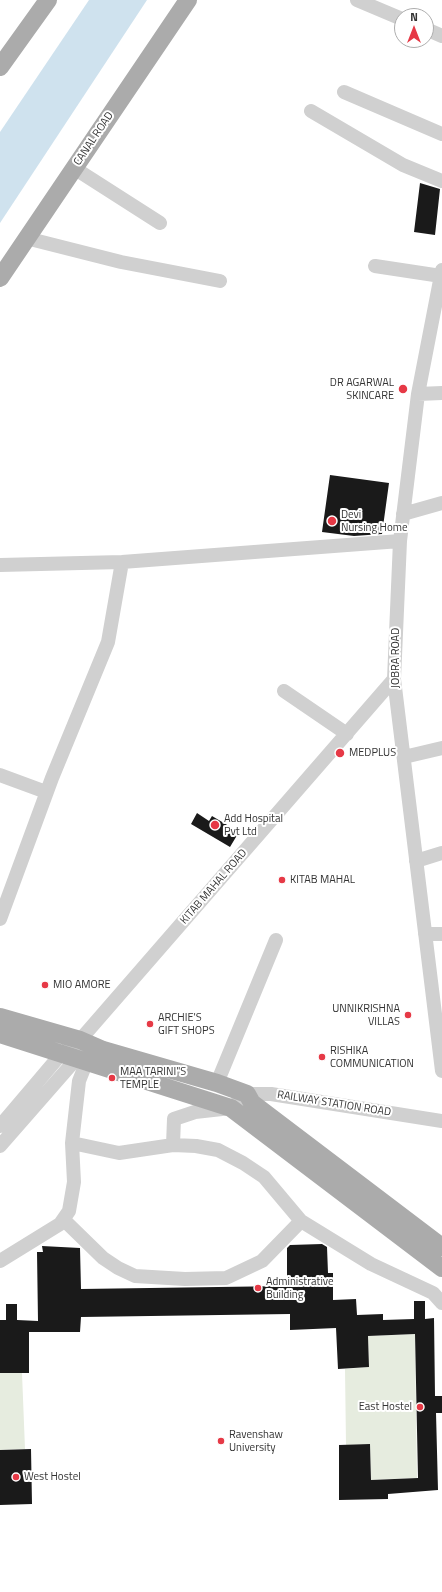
<!DOCTYPE html>
<style>
body{margin:0}
#map{position:relative;width:442px;height:1592px;overflow:hidden;background:#fff;font-family:"Titillium Web",sans-serif}
canvas{display:block}
.north{position:absolute;left:394px;top:8px;width:40px;height:40px;box-sizing:border-box;background:#fff;border:1px solid #adadad;border-radius:50%;rotate:0deg;font-size:11px;font-weight:700;line-height:16px;text-align:center;color:#333}
.north::after{content:'';display:block;margin:auto;width:14px;height:18px;background:#e63946;clip-path:polygon(50% 0,100% 100%,50% 72%,0 100%)}
</style>
<div id="map">
<canvas width="442" height="1592"></canvas>
<div class="north">N</div>
</div>
<script>
const context = document.querySelector('canvas').getContext('2d');
context.lineJoin = 'round';
function paint(path, color) {
  context.fillStyle = color;
  context.fill(path, 'evenodd');
}
function stroke(path, color, width, dash) {
  context.strokeStyle = color;
  context.lineWidth = width;
  context.lineCap = dash ? 'butt' : 'round';
  context.setLineDash(dash || []);
  context.stroke(path);
}
function label(font, color, halo, rows, align = 'center') {
  context.font = font + ' "Titillium Web",sans-serif';
  context.lineWidth = 4;
  context.setLineDash([]);
  context.textBaseline = 'middle';
  context.strokeStyle = halo;
  context.fillStyle = color;
  for (const [text, x, y, turn = 0] of rows) {
    context.save();
    context.translate(x, y);
    context.rotate((+turn || 0) * Math.PI / 180);
    context.textAlign = isNaN(turn) ? turn : align;
    if (halo) context.strokeText(text, 0, 0);
    context.fillText(text, 0, 0);
    context.restore();
  }
}
const green = new Path2D(`
 M415 1334 417 1478 371 1480 370 1444 346 1445 345 1369 369 1367 368 1336Z
 M0 1373H22L25 1449 0 1450Z`);
const water = new Path2D(`
 M89 0H147L0 223V132Z`);
const building = new Path2D(`
 M420 183 440 189 435 235 414 232Z
 M330 475 389 483 382 534 354 536 322 532Z
 M197 813 209 821 212 816 239 832 230 847 191 824Z
 M322 1244 327 1247 328 1273H333V1300L356 1299 357 1315 383 1314V1320L414 1319V1301H425V1319L434 1318 435 1396H442V1413H436L438 1490 388 1494V1499L339 1500V1445L370 1444 371 1480 418 1478 415 1334 368 1336 369 1367 338 1369 336 1328 290 1330V1314L81 1317 80 1332H29V1373H0V1320H6V1304H17V1320L38 1321 37 1252H43L42 1246 80 1248 81 1289 287 1286V1248L290 1245Z
 M31 1449 32 1504 0 1505V1450Z`);
const minor = new Path2D(`
 M357 0 402 19
 M426 29 442 36
 M344 92 442 134
 M311 111 403 165 442 181
 M74 168 160 223
 M26 238 121 262 220 281
 M375 266 441 276
 M442 270 418 394 400 541 394 679 442 1071
 M418 394 442 393
 M403 514 442 503
 M0 565 122 562 400 541
 M284 691 347 734
 M404 757 442 748
 M0 775 46 792
 M416 861 442 853
 M0 919 52 778 108 642 122 562
 M425 934H442
 M217 1083 276 940
 M0 1126 62 1053 80 1040 394 679
 M72 1143 119 1153 173 1145 196 1146 218 1150 243 1163 264 1177 301 1221 371 1264 433 1293 442 1303
 M173 1145 174 1119 195 1112 231 1108 247 1094H271L442 1121
 M0 1146 77 1058 78 1050
 M64 1220 103 1258 118 1268 135 1276 185 1279 226 1278 262 1261 301 1221
 M0 1261 60 1224 69 1211 74 1182 72 1143 79 1081 87 1061`);
const major = new Path2D(`
 M0 67 48 0
 M0 278 188 0
 M0 1017 80 1040 103 1050 217 1083 247 1094 252 1103 442 1247
 M0 1034 231 1108 442 1268`);
const markers = [
 [403,389,5,"#e63946"],
 [332,521,5,"#e63946"],
 [340,753,5,"#e63946"],
 [215,825,5,"#e63946"],
 [282,880,4,"#e63946"],
 [45,985,4,"#e63946"],
 [408,1015,4,"#e63946"],
 [150,1024,4,"#e63946"],
 [322,1057,4,"#e63946"],
 [112,1078,4,"#e63946"],
 [258,1288,4,"#e63946"],
 [420,1407,4,"#e63946"],
 [221,1441,4,"#e63946"],
 [16,1477,4,"#e63946"]
];
const streetNames = [
 ["CANAL ROAD",94,139,-56],
 ["JOBRA ROAD",396,658,-90],
 ["KITAB MAHAL ROAD",214,887,-49],
 ["RAILWAY STATION ROAD",334,1104,9]
];
const poiNames = [
 ["DR AGARWAL",394,383,"right"],
 ["SKINCARE",394,396,"right"],
 ["Devi",341,515],
 ["Nursing Home",341,528],
 ["MEDPLUS",349,753],
 ["Add Hospital",224,819],
 ["Pvt Ltd",224,832],
 ["KITAB MAHAL",290,880],
 ["MIO AMORE",53,985],
 ["UNNIKRISHNA",400,1009,"right"],
 ["VILLAS",400,1022,"right"],
 ["ARCHIE'S",158,1018],
 ["GIFT SHOPS",158,1031],
 ["RISHIKA",330,1051],
 ["COMMUNICATION",330,1064],
 ["MAA TARINI\"S",120,1072],
 ["TEMPLE",120,1085],
 ["Administrative",266,1282],
 ["Building",266,1295],
 ["East Hostel",412,1407,"right"],
 ["Ravenshaw",229,1435],
 ["University",229,1448],
 ["West Hostel",24,1477]
];
paint(green, '#e6ecdf');
paint(water, '#cfe2ee');
paint(building, '#1a1a1a');
stroke(minor, '#d0d0d0', 14);
stroke(major, '#ababab', 18);
for (const [x, y, r, color] of markers) {
  const dot = new Path2D();
  dot.arc(x, y, r, 0, 2 * Math.PI);
  context.fillStyle = color;
  context.fill(dot);
  stroke(dot, '#fff', 1.5);
}
label('11px', '#333', '#fff', streetNames);
label('11px', '#333', '#fff', poiNames, 'left');
</script>
